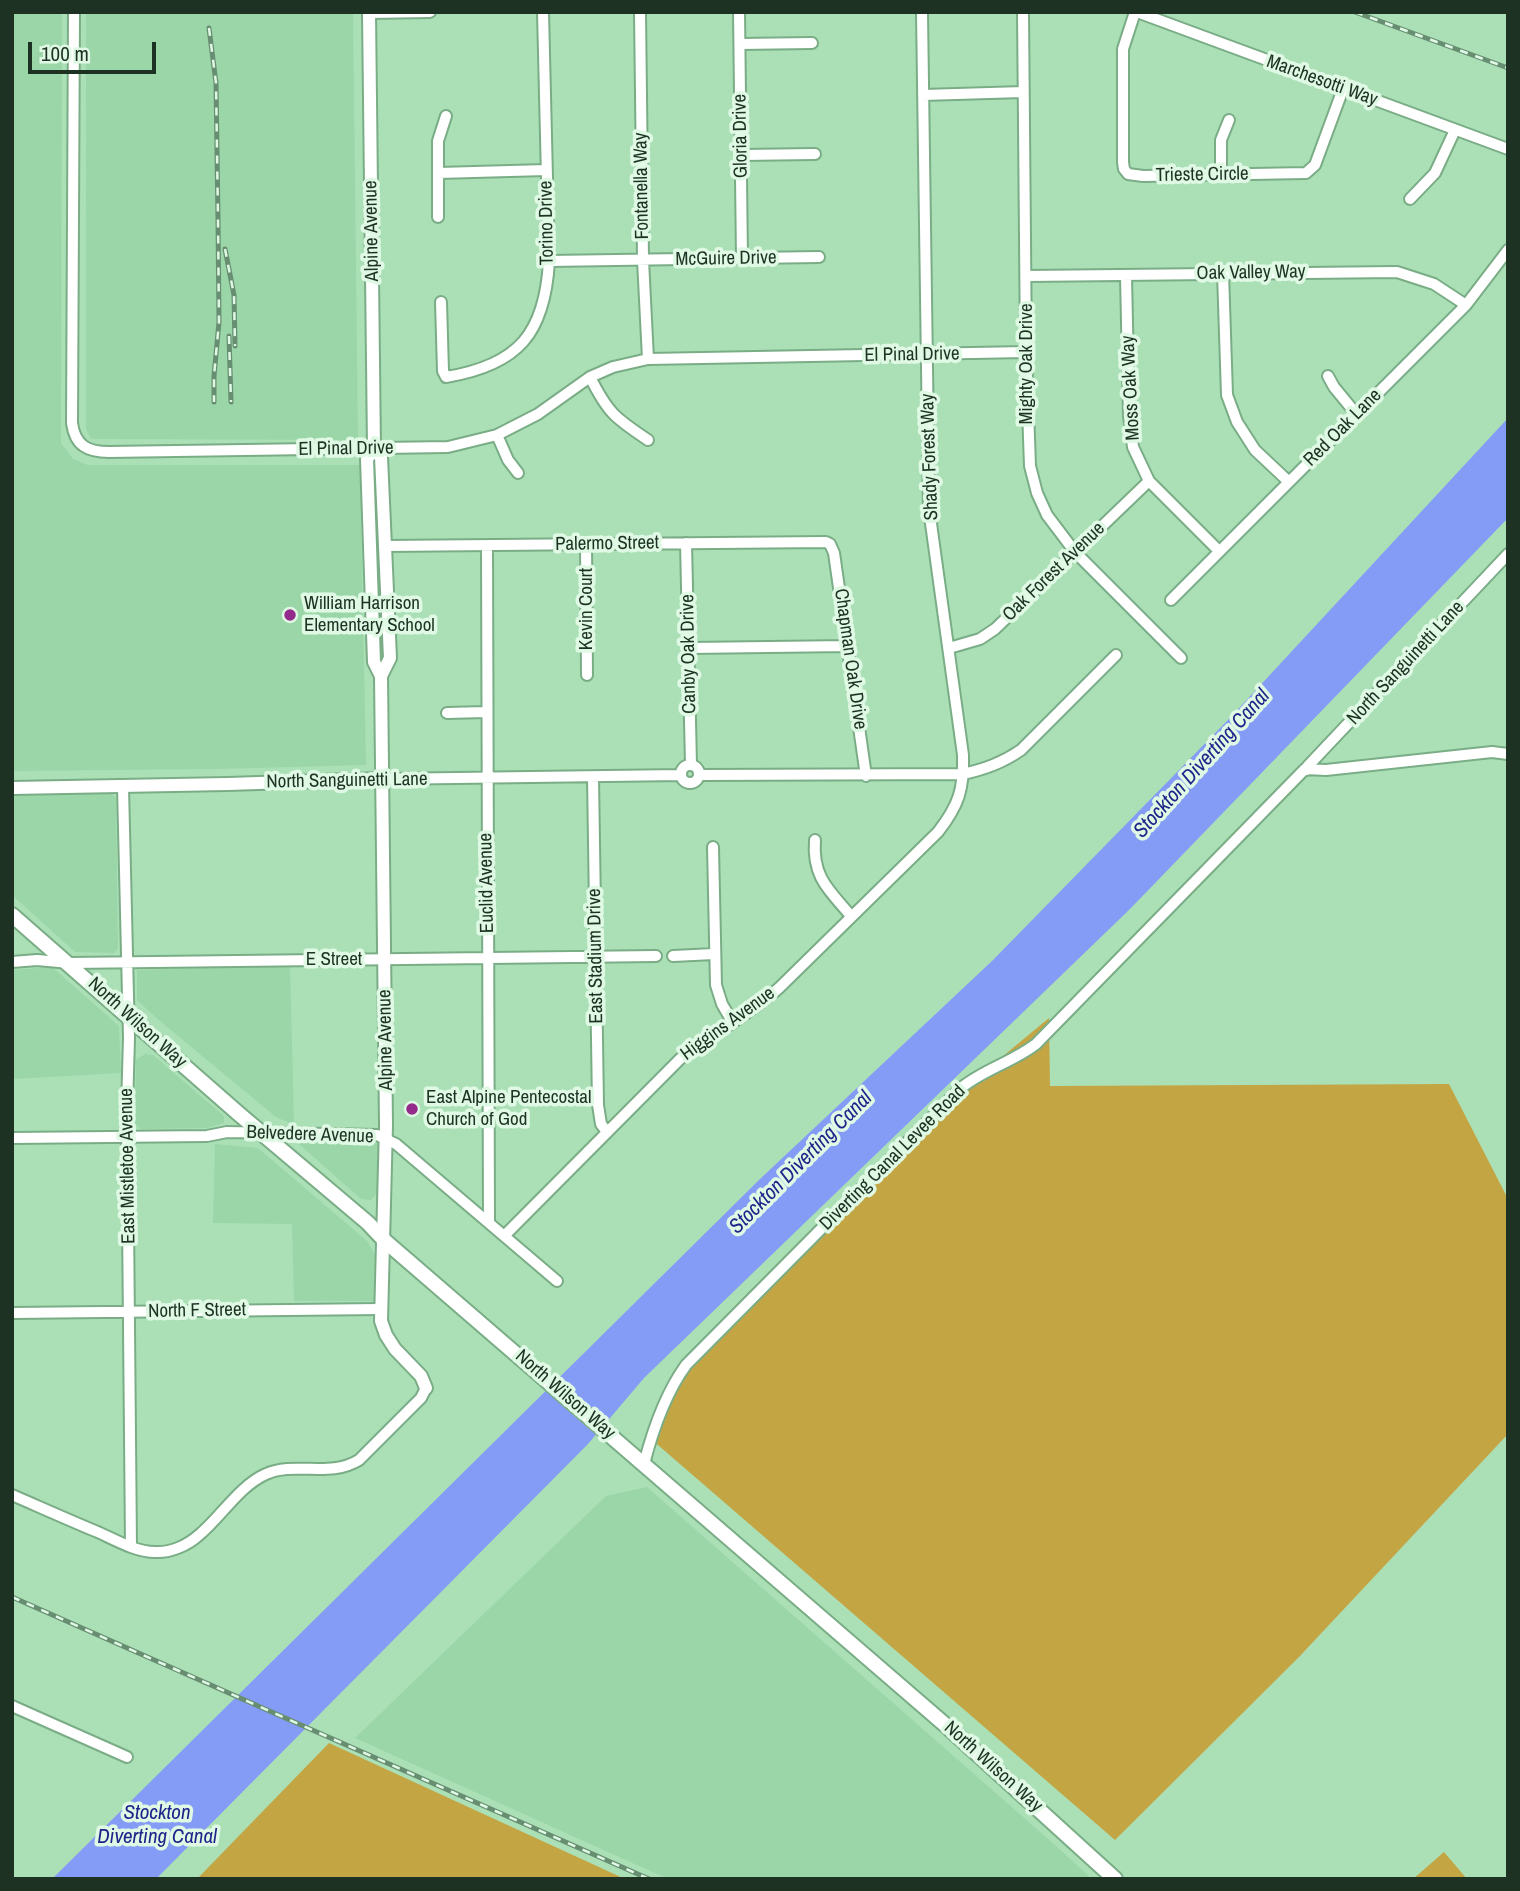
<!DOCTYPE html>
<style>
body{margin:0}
#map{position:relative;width:1520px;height:1891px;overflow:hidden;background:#abe0b7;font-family:"Archivo Narrow",sans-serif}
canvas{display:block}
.frame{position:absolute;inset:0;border:14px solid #1d3223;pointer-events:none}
.scale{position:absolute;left:28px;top:42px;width:128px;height:32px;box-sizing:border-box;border:4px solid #1d3223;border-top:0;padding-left:9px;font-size:21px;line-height:24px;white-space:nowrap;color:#1d3223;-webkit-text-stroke:5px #dff9e4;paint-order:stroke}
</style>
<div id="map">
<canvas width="1520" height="1891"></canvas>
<div class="frame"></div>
<div class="scale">100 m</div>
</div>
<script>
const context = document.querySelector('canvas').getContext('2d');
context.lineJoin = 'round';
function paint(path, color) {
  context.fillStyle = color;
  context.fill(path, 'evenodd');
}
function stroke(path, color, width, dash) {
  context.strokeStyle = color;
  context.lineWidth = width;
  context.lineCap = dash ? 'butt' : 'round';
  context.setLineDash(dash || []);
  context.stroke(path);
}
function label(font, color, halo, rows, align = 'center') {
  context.font = font + ' "Archivo Narrow",sans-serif';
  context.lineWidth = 7;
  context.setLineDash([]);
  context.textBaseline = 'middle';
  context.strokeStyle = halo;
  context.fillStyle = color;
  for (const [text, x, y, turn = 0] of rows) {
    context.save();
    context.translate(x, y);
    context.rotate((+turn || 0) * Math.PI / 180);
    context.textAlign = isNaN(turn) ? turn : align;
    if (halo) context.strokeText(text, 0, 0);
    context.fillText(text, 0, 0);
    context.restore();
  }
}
const built = new Path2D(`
 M12 12H62L61 443 73 459 88 465H360L366 765 218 769 12 771Z
 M86 12H353L358 440 91 439 86 429Z
 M110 792 116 798 118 949 114 953 75 952 12 895V793Z
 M290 965 294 1125 276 1117 161 1022 137 1000V970Z
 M52 967 119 1026 121 1073 12 1079V970Z
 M145 1054 153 1055 224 1116V1123L208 1128 141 1129 135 1124 136 1060Z
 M374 1139 378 1146 377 1193 371 1200 361 1199 299 1144 301 1140Z
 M215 1144 258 1148 367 1241 375 1254 374 1301H294L292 1224 213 1223Z
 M647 1487 1055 1845 1092 1879H668L355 1738 606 1496Z`);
const green = new Path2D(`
 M1049 1018 1050 1086 1449 1084 1508 1199V1434L1299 1657 1115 1840 651 1439 678 1367 979 1076Z
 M329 1743 625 1879H197Z
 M1444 1852 1467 1879H1413Z`);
const water = new Path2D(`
 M1508 418V518L1130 909 644 1378 588 1444 156 1879H52L760 1179 992 961 1229 719Z`);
const minor = new Path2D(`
 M74 12 72 423C75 446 88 452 109 452L448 447 497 435 538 414 590 377 613 367 648 359 1026 352
 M640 12 643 260 648 359
 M739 12 742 259
 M1023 12 1026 352 1030 466 1037 493 1047 515 1075 552 1181 658
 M1135 12 1123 49V162L1124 169 1128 174 1143 176 1306 173 1315 165 1343 89
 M1137 12 1508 149
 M369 13 430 12
 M740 44 812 43
 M923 95 1023 92
 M742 155 815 154
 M438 173 546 170
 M1221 174V140L1229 120
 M1410 199 1435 173 1455 130
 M438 217V141L446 116
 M549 261 819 257
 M1223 273 1227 395 1237 422 1255 450 1289 482
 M1027 276 1397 272 1434 284 1466 305
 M1126 276 1129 416 1133 447 1149 481 1219 551
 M441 302 443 371 446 377C519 365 545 333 549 261L543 12
 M1328 376 1334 387 1357 415
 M590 377C608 413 615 418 648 440
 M497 435 508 460 518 473
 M686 543 691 765
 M586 544 587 675
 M384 546 826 542 830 544 834 553 866 776
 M487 546 489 1221
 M1171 600 1466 305 1508 250
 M689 648 848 646
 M949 648 980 639 995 629 1149 481
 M447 713 486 712
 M681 774a9 9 0 1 1 18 0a9 9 0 1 1-18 0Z
 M1307 770V767L1508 554
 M700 775 963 774C985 769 1002 763 1021 750L1116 655
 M593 777 598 1105 601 1124 607 1132
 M381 779 681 775
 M123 787 129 1038 127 1108 131 1546
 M815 840C812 877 829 890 851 916
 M713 847 716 985 722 1004 733 1023
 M673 956 714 954
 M12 962 37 960 70 963 656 956
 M12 1138 207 1136 227 1132 377 1135 396 1144 557 1281
 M505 1235 680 1059C713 1034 748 1015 779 988L938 832C959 805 964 789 963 755L929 509 922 12
 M12 1313 381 1309
 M644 1464C653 1429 665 1394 686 1365L961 1088C984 1069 1013 1062 1036 1044L1305 769 1326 770 1492 752 1508 754
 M12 1495C42 1508 71 1521 100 1533 117 1541 137 1552 155 1552 171 1553 188 1545 199 1535 221 1517 239 1486 266 1474 295 1461 330 1478 359 1460L421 1398 426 1388
 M12 1706 127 1757`);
const tertiary = new Path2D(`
 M369 12 374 449 367 459 374 662 381 676 386 1125 381 1321 386 1335 395 1349 421 1376 426 1388
 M374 449 381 457 390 658 381 676
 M12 788 228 784 381 779`);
const secondary = new Path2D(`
 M12 915 239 1114 368 1223 385 1241 950 1729 1115 1879`);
const rail = new Path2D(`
 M1355 12 1508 68
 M209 28 216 83 218 219 219 322 214 376V402
 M225 249 234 295 235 346
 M229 336 231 402
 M12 1597 649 1879`);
const markers = [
 [290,615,7,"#952a8d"],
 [412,1109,7,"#952a8d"]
];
const streetNames = [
 ["Marchesotti Way",1322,81,20],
 ["Gloria Drive",741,136,-91],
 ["Trieste Circle",1202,175,-1],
 ["Fontanella Way",642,186,-91],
 ["Torino Drive",547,223,-91],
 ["Alpine Avenue",372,231,-91],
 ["McGuire Drive",726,259,-1],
 ["Oak Valley Way",1251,273,-1],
 ["El Pinal Drive",912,355,-1],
 ["Mighty Oak Drive",1027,364,-90],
 ["Moss Oak Way",1131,388,-93],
 ["Red Oak Lane",1343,428,-45],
 ["El Pinal Drive",346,449,-1],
 ["Shady Forest Way",930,457,-92],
 ["Palermo Street",607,544,-1],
 ["Oak Forest Avenue",1054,572,-44],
 ["Kevin Court",587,609,-90],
 ["Canby Oak Drive",689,654,-91],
 ["Chapman Oak Drive",850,659,82],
 ["North Sanguinetti Lane",1406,663,-47],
 ["North Sanguinetti Lane",347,781,-1],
 ["Euclid Avenue",487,883,-91],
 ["East Stadium Drive",596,956,-91],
 ["E Street",334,960],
 ["North Wilson Way",137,1023,42],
 ["Higgins Avenue",728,1024,-36],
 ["Alpine Avenue",386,1040,-91],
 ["Belvedere Avenue",310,1135,2],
 ["Diverting Canal Levee Road",893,1158,-45],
 ["East Mistletoe Avenue",128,1166,-91],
 ["North F Street",197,1311,-1],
 ["North Wilson Way",565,1395,41],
 ["North Wilson Way",993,1767,42]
];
const poiNames = [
 ["William Harrison",304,604],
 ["Elementary School",304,626],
 ["East Alpine Pentecostal",426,1098],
 ["Church of God",426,1120]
];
const waterNames = [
 ["Stockton Diverting Canal",1202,764,-48],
 ["Stockton Diverting Canal",801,1163,-45],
 ["Stockton",157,1813],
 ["Diverting Canal",157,1837]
];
paint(built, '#9ad6a8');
paint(green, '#c4a543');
paint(water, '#849cf5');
stroke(minor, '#7aad86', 14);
stroke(tertiary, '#7aad86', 16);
stroke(secondary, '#7aad86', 18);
stroke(minor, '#fff', 10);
stroke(tertiary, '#fff', 12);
stroke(secondary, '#fff', 14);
stroke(rail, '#688e72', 5);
stroke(rail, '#dff9e4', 2.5, [8]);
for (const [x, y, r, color] of markers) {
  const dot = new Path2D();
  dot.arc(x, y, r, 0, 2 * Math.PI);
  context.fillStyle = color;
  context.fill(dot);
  stroke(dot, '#dff9e4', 2.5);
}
label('19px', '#1d3223', '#dff9e4', streetNames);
label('19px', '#1d3223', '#dff9e4', poiNames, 'left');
label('italic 21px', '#1f248a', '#dff9e4', waterNames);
</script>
